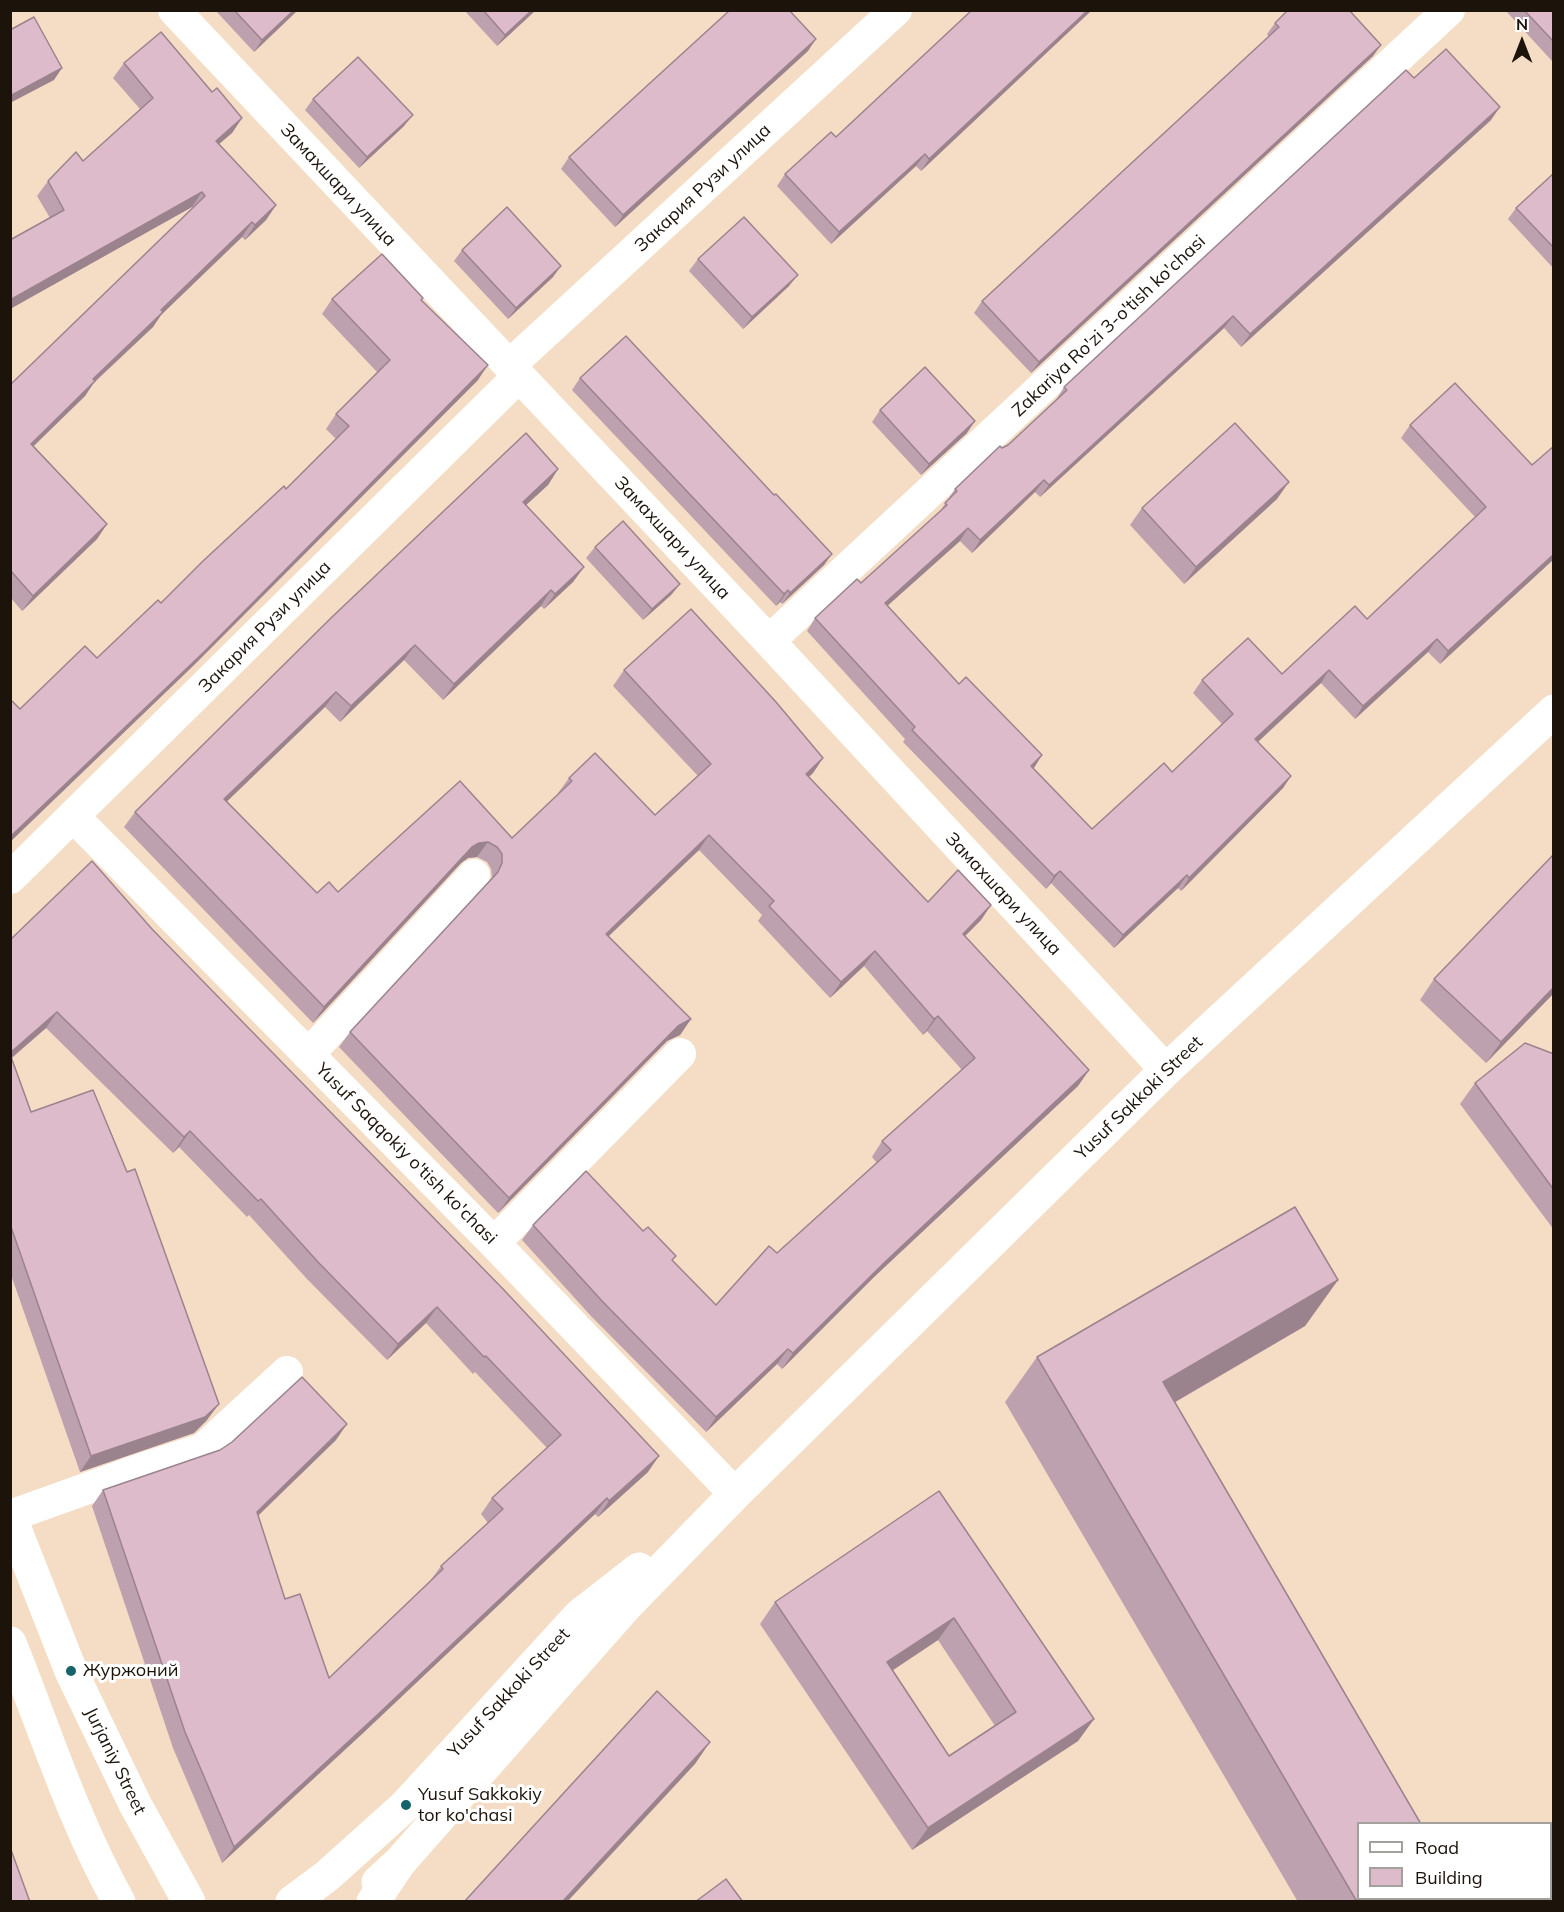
<!DOCTYPE html>
<meta charset="utf-8">
<style>
body{margin:0}
#map{position:relative;width:1564px;height:1912px;overflow:hidden;background:#f5ddc5;font-family:Mulish,sans-serif}
canvas{display:block}
.frame{position:absolute;inset:0;border:12px solid #1c130b;pointer-events:none}
.legend{position:absolute;left:1357px;top:1822px;width:195px;height:78px;box-sizing:border-box;background:#fff;border:2px solid #a4a19d;margin:0;padding:8px 10px;list-style:none;font-size:18px;color:#1c130b}
.legend li{display:flex;align-items:center;gap:12px;height:30px}
.legend b{width:30px;border:2px solid #a4a19d}
.north{position:absolute;left:1492px;top:12px;width:60px;height:60px;-webkit-text-stroke:4px #fff;paint-order:stroke;rotate:0deg;font-size:16px;font-weight:700;line-height:24px;text-align:center;color:#1c130b}
.north::after{content:'';display:block;margin:auto;width:21px;height:27px;background:#1c130b;clip-path:polygon(50% 0,100% 100%,50% 72%,0 100%)}
</style>
<div id="map">
<canvas width="1564" height="1912"></canvas>
<div class="frame"></div>
<ul class="legend">
<li><b style="height:8px;background:#fff"></b>Road</li>
<li><b style="height:16px;background:#ddbbca"></b>Building</li>
</ul>
<div class="north">N</div>
</div>
<script>
const context = document.querySelector('canvas').getContext('2d');
context.lineJoin = 'round';
function stroke(path, color, width, dash) {
  context.strokeStyle = color;
  context.lineWidth = width;
  context.lineCap = dash ? 'butt' : 'round';
  context.setLineDash(dash || []);
  context.stroke(path);
}
function paint(path, color) {
  context.fillStyle = color;
  context.fill(path, 'evenodd');
}
function label(font, color, halo, rows, align = 'center') {
  context.font = font + ' Mulish,sans-serif';
  context.lineWidth = 6;
  context.setLineDash([]);
  context.textBaseline = 'middle';
  context.strokeStyle = halo;
  context.fillStyle = color;
  for (const [text, x, y, turn = 0] of rows) {
    context.save();
    context.translate(x, y);
    context.rotate((+turn || 0) * Math.PI / 180);
    context.textAlign = isNaN(turn) ? turn : align;
    if (halo) context.strokeText(text, 0, 0);
    context.fillText(text, 0, 0);
    context.restore();
  }
}
const street = new Path2D(`
 M174 10 769 641 1166 1070
 M509 366 896 10
 M769 641 1449 10
 M74 817 494 1243 735 1494
 M10 878 519 376
 M308 1055 474 875
 M494 1243 680 1054
 M10 1516 141 1469 203 1449 287 1372`);
const secondary = new Path2D(`
 M378 1882 400 1862 625 1607 735 1494 1166 1070 1554 711
 M292 1902 327 1876 406 1805 580 1615 639 1569`);
const primary = new Path2D(`
 M10 1516 71 1671 135 1804 189 1902
 M10 1643C45 1730 73 1820 119 1902
 M373 1902 400 1862`);
const wall = new Path2D(`
 M215 10H298L254 52Z
 M464 10H536L497 46Z
 M1092 10 921 171 916 166 831 244 777 186 785 174 836 137Z
 M1505 10H1554V60L1552 61Z
 M1275 23 1373 56 1031 373 974 313 982 301 1269 37 1267 34Z
 M808 51 615 227 561 169 569 157Z
 M124 63 212 92 242 118 232 133 219 144 276 205 266 220 245 240 242 237 161 315 153 327 94 383 85 396 34 446 107 524 97 539 22 611 10 597V385L193 208 192 207 10 309V240L50 218 37 196 48 181 83 161 140 109 113 78Z
 M1414 78 1491 120 1241 347 1224 328 1040 497 1035 492 972 553 960 541 887 606 1033 768 1092 829 1172 772 1222 724 1193 693 1202 680 1282 674 1367 619 1475 517 1401 438 1410 425 1532 465 1554 446V559L1440 664 1428 652 1355 719 1321 683 1258 742 1291 776 1283 788 1181 891 1178 888 1114 948 1051 883 1046 889 903 742 905 739 807 631 815 618 861 583 938 514 955 489 1008 445 1056 400 1064 387Z
 M313 99 404 126 359 168 305 110Z
 M1554 173V269L1508 219 1516 208Z
 M462 250 553 277 508 319 454 261Z
 M698 259 789 286 743 329 689 271Z
 M332 299 422 300 478 380 194 665 10 842V699L20 709 97 658 161 603 286 489 336 439 326 429 336 414 377 372 322 314Z
 M580 378 824 565 782 604 780 602 776 606 572 390Z
 M880 410 967 433 921 475 872 422Z
 M558 469 548 485 526 505 584 567 573 582 544 609 541 606 443 700 404 660 340 722 325 707 227 801 317 893 338 892 460 781 512 838 559 794 558 793 569 778 655 815 698 776 613 686 624 670 823 758 813 773 809 777 928 902 991 905 981 920 965 936 1089 1070 1078 1086 874 1277 782 1369 777 1364 706 1432 591 1316 522 1240 533 1225 643 1231 716 1305 777 1253 877 1163 872 1157 882 1141 962 1070 927 1031 923 1035 864 966 830 998 758 921 762 915 699 850 609 936 691 1019 680 1035 667 1041 498 1213 339 1047 350 1032 492 878 491 869 487 862 477 857 468 858 461 863 313 1023 124 827 135 812Z
 M1277 499 1184 584 1130 525 1142 508Z
 M595 547 680 584 671 595 643 620 586 558Z
 M1554 854V993L1486 1063 1420 1000 1434 979Z
 M152 929 648 1472 598 1517 595 1514 362 1734 222 1863 173 1748 92 1506 103 1490 336 1440 258 1516 285 1599 329 1678 430 1581 441 1566 488 1523 481 1514 492 1498 547 1448 475 1372 473 1374 426 1323 387 1360 307 1279 249 1215 247 1217 179 1147 173 1153 46 1028 12 1058 31 1112 207 1420 194 1433 80 1472 10 1272V940Z
 M1554 1054V1230L1460 1104 1475 1083Z
 M1338 1280 1305 1326 1174 1403 1406 1899 1401 1902H1298L1005 1402 1037 1357Z
 M939 1491 1094 1719 1078 1741 912 1850 760 1624 775 1602ZM938 1640 995 1726 949 1756 893 1670Z`);
const shadedWall = new Path2D(`
 M294 10H298L254 52 262 40Z
 M532 10H536L497 46 505 35Z
 M1088 10H1092L921 171 929 159Z
 M816 39 808 51 615 227 623 215Z
 M1381 45 1373 56 1031 373 1039 362Z
 M62 68 54 80 10 103V96Z
 M1500 107 1491 120 1241 347 1250 334Z
 M413 115 404 126 359 168 367 157Z
 M242 118 232 133 205 156 216 141Z
 M925 154 916 166 831 244 839 232Z
 M202 192 192 207 10 309V300Z
 M276 205 266 220 245 240 255 225Z
 M252 222 242 237 161 315 153 327 94 382 85 396 21 458 31 444 93 379 161 310Z
 M561 266 553 277 508 319 516 308Z
 M798 275 789 286 743 329 752 317Z
 M1233 316 1224 328 1040 497 1049 485Z
 M488 365 478 380 194 665 10 842V837Z
 M975 421 967 433 921 475 929 464Z
 M558 469 548 485 513 517 523 502Z
 M1044 480 1035 492 972 553 980 540Z
 M1289 482 1277 499 1184 584 1196 567Z
 M107 524 97 539 22 611 33 596Z
 M968 528 960 541 876 616 885 603Z
 M832 554 824 565 782 604 790 593Z
 M1554 554V559L1440 664 1448 651Z
 M584 567 573 582 544 609 555 594Z
 M680 584 671 595 643 620 652 609Z
 M551 590 541 606 443 700 454 684Z
 M788 590 780 602 776 606 784 594Z
 M1437 639 1428 652 1355 719 1363 706Z
 M415 645 404 660 340 722 351 706Z
 M1329 670 1321 683 1247 752 1255 739Z
 M336 692 325 707 214 814 224 799Z
 M1042 755 1034 768 1022 779 1031 766Z
 M823 758 813 773 795 789 806 774Z
 M1291 776 1283 788 1181 891 1189 878Z
 M709 835 699 850 595 949 606 934Z
 M488 842 477 857 468 858 461 863 313 1023 324 1007 472 847 479 843Z
 M1060 871 1051 883 1046 889 1054 876Z
 M1187 875 1178 888 1114 948 1123 935Z
 M991 905 981 920 952 949 963 934Z
 M875 951 864 966 830 998 841 982Z
 M1554 987V993L1486 1063 1501 1042Z
 M57 1012 46 1028 10 1059V1053Z
 M938 1016 927 1031 923 1035 934 1019Z
 M691 1019 680 1035 667 1041 498 1213 509 1198 678 1026Z
 M1089 1070 1078 1086 874 1277 782 1369 793 1353 885 1262Z
 M190 1131 179 1147 173 1153 184 1137Z
 M1338 1280 1305 1326 1130 1428 1163 1382Z
 M437 1307 426 1323 387 1360 398 1344Z
 M788 1349 777 1364 706 1432 716 1417Z
 M219 1404 207 1420 194 1433 80 1472 91 1456Z
 M347 1424 336 1440 245 1528 257 1512Z
 M659 1456 648 1472 598 1517 609 1501Z
 M607 1498 595 1514 362 1734 222 1863 234 1847Z
 M954 1618 938 1640 872 1684 887 1662Z
 M1094 1719 1078 1741 912 1850 928 1828Z
 M710 1742 695 1764 567 1902H562Z
 M1359 1899H1406L1401 1902H1355Z`);
const building = new Path2D(`
 M234 10H294L262 40Z
 M483 10H532L505 35Z
 M730 10H789L816 39 623 215 569 157Z
 M972 10H1088L929 159 925 154 839 232 785 174 831 132 836 137Z
 M1288 10H1349L1381 45 1039 362 982 301 1279 27 1275 23Z
 M1524 10H1554V42Z
 M34 17 62 68 10 96V30Z
 M161 32 212 92 217 88 242 118 216 141 276 205 255 225 252 222 161 310 163 312 93 379 95 381 31 444 107 524 33 596 10 570V385L205 196 202 192 10 300V240L64 210 48 181 76 152 83 161 153 98 124 63Z
 M1446 49 1500 107 1250 334 1233 316 1049 485 1044 480 980 540 968 528 885 603 959 684 966 677 1042 755 1031 766 1092 829 1164 763 1172 772 1233 714 1202 680 1248 638 1282 674 1355 606 1367 619 1486 507 1410 425 1455 383 1532 465 1554 446V554L1448 651 1437 639 1363 706 1329 670 1255 739 1291 776 1189 878 1187 875 1123 935 1060 871 1054 876 912 730 915 727 815 618 857 579 861 583 947 505 945 503 957 491 955 489 1000 446 1002 448 1008 445 1067 390 1064 387 1406 70 1414 78Z
 M358 57 413 115 367 157 313 99Z
 M1554 173V248L1516 208Z
 M507 207 561 266 516 308 462 250Z
 M744 217 798 275 752 317 698 259Z
 M382 254 423 298 421 300 488 365 205 651 10 837V699L20 709 85 646 97 658 158 600 161 603 203 561 284 486 286 489 349 426 336 414 390 360 332 299Z
 M626 336 774 495 776 494 832 554 790 593 788 590 784 594 580 378Z
 M925 367 975 421 929 464 880 410Z
 M1235 423 1289 482 1196 567 1142 508Z
 M526 433 558 469 523 502 584 567 555 594 551 590 454 684 415 645 351 706 336 692 224 799 317 893 329 882 338 892 460 781 512 838 572 781 569 778 595 753 655 815 711 764 624 670 691 609 776 702 823 758 806 774 928 902 958 870 991 905 963 934 1089 1070 885 1262 793 1353 788 1349 716 1417 602 1301 533 1225 586 1171 643 1231 648 1227 676 1256 672 1260 716 1305 769 1246 777 1253 891 1150 882 1141 975 1058 938 1016 934 1019 875 951 841 982 769 906 774 901 709 835 606 934 691 1019 678 1026 509 1198 350 1032 498 872 502 863V854L497 847 488 842 479 843 472 847 324 1007 135 812 332 617Z
 M623 521 680 584 652 609 595 547Z
 M1554 854V987L1501 1042 1434 979Z
 M92 861 152 929 504 1290 659 1456 609 1501 607 1498 374 1718 234 1847 185 1732 103 1490 220 1450 232 1442 302 1377 347 1424 257 1512 285 1599 300 1594 329 1678 443 1569 441 1566 503 1509 492 1498 561 1435 486 1356 484 1357 437 1307 398 1344 318 1262 261 1199 258 1201 190 1131 184 1137 57 1012 10 1053V940Z
 M1525 1043 1554 1054V1190L1475 1083Z
 M10 1054 31 1112 93 1090 127 1172 135 1169 219 1404 205 1417 91 1456 10 1224Z
 M1295 1207 1338 1280 1163 1382 1421 1824H1359V1899L1356 1900 1037 1357Z
 M939 1491 1094 1719 928 1828 775 1602ZM954 1618 1016 1712 949 1756 887 1662Z
 M657 1691 710 1742 562 1902H464Z
 M10 1847 30 1902H10Z
 M726 1879 743 1902H695Z`);
const markers = [
 [71,1671,6,"#15636b"],
 [406,1805,6,"#15636b"]
];
const streetNames = [
 ["Замахшари улица",338,185,47],
 ["Закария Рузи улица",703,188,-43],
 ["Zakariya Ro'zi 3-o'tish ko'chasi",1109,326,-43],
 ["Замахшари улица",672,538,47],
 ["Закария Рузи улица",265,627,-45],
 ["Замахшари улица",1003,894,47],
 ["Yusuf Sakkoki Street",1139,1098,-44],
 ["Yusuf Saqqokiy o'tish ko'chasi",406,1154,45],
 ["Yusuf Sakkoki Street",509,1693,-47],
 ["Jurjaniy Street",115,1761,64]
];
const poiNames = [
 ["Журжоний",83,1671],
 ["Yusuf Sakkokiy",418,1795],
 ["tor ko'chasi",418,1816]
];
stroke(street, '#fff', 32);
stroke(secondary, '#fff', 33);
stroke(primary, '#fff', 33);
paint(wall, '#bea1ae');
paint(shadedWall, '#9b838d');
paint(building, '#ddbbca');
stroke(building, '#9b838d', 1.5);
for (const [x, y, r, color] of markers) {
  const dot = new Path2D();
  dot.arc(x, y, r, 0, 2 * Math.PI);
  context.fillStyle = color;
  context.fill(dot);
  stroke(dot, '#fff', 2);
}
label('18px', '#1c130b', '#fff', streetNames);
label('18px', '#1c130b', '#fff', poiNames, 'left');
</script>
